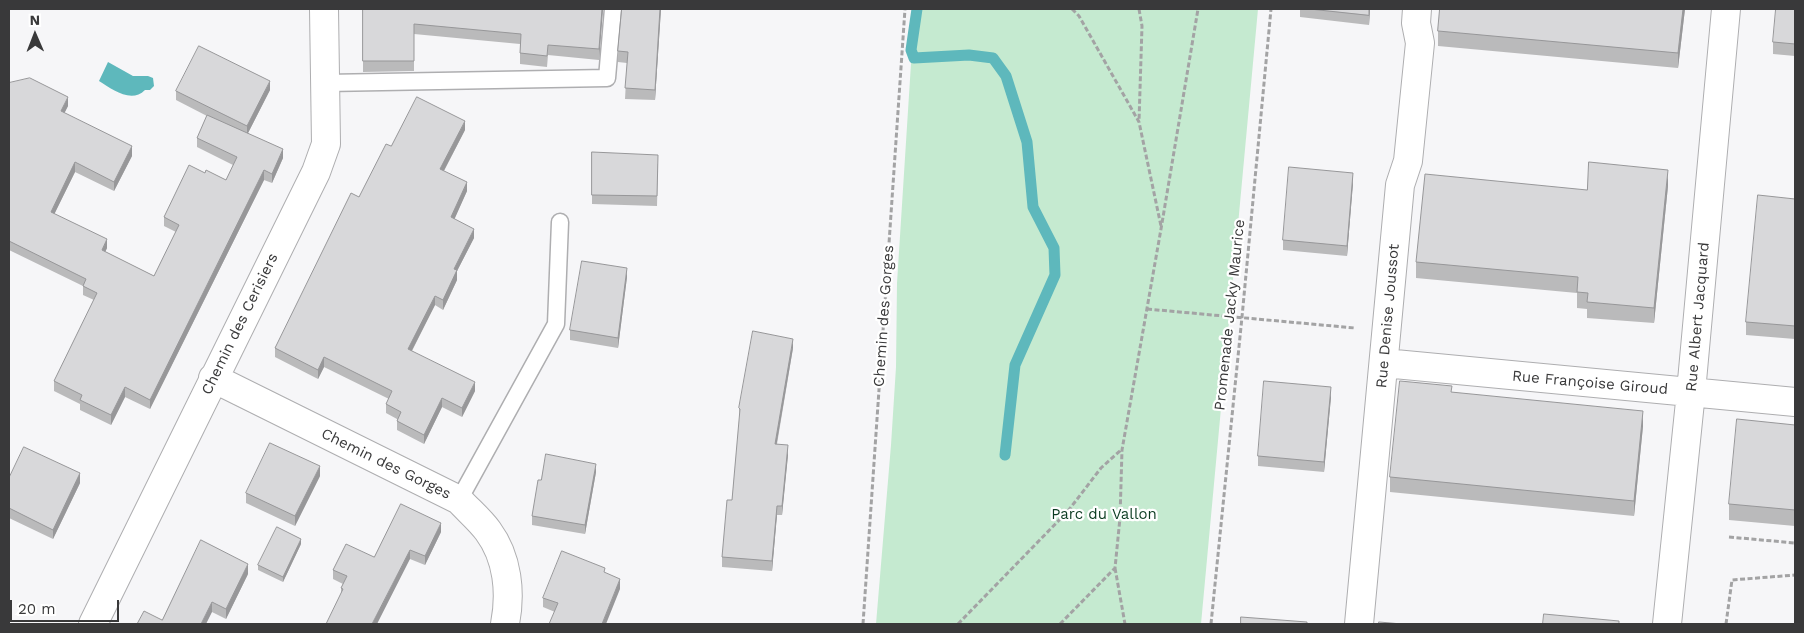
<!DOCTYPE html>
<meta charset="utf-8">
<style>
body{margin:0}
#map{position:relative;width:1804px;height:633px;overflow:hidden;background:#f6f6f8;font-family:"Work Sans",sans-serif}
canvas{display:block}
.frame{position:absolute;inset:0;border:10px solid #39393a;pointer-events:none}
.north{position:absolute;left:10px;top:10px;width:50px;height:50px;-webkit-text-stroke:4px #fff;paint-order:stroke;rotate:359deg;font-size:14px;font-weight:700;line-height:20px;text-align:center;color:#39393a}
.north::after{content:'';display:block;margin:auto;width:18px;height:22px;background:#39393a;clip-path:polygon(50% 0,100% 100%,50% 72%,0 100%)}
.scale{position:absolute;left:10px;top:600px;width:109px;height:22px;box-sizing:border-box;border:2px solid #39393a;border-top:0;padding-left:6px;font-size:15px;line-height:18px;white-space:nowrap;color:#39393a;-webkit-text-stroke:4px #fff;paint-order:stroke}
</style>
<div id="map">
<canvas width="1804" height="633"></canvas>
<div class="frame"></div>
<div class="north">N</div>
<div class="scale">20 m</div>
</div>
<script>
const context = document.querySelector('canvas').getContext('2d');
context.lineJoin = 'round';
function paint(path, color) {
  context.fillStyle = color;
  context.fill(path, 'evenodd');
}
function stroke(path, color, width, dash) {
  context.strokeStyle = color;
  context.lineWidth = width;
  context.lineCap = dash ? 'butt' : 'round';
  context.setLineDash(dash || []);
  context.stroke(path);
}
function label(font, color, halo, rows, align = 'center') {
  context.font = font + ' "Work Sans",sans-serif';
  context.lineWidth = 4.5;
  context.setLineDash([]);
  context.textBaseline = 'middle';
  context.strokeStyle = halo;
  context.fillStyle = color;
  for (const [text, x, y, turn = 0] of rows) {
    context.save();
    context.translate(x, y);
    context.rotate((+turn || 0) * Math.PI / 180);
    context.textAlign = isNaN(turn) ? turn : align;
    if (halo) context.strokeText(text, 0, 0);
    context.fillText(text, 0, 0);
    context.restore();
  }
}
const green = new Path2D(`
 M918 9H1258L1201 624H876L891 445 896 367 897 283 912 48Z`);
const water = new Path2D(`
 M108 62 133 76H148L153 78 154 86 150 90H145C131 104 112 89 99 81Z`);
const stream = new Path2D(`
 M917 9 911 50 914 58 969 55 993 58 1006 76 1027 142 1033 207 1054 248 1055 275 1015 365 1005 455`);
const path = new Path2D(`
 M1072 9 1079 16 1139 122 1161 226
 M1139 9 1142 26 1139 121
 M1147 309 1355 328
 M1729 537 1795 543
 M1115 568 1125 624
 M863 624 905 9
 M958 624 1068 511 1101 468 1121 450
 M1060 624 1115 568 1120 518 1122 450 1161 229 1198 9
 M1211 624 1242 317 1271 9
 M1726 624 1732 580 1795 575`);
const service = new Path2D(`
 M326 83 607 78 613 9
 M459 500 556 324 560 222`);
const minor = new Path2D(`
 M1384 363 1795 402
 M213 378 459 500C468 510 480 520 488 531 508 558 511 593 505 624
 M93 624 316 172 326 144 324 9
 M1359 624 1400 185 1408 161 1420 43 1416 23 1417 9
 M1667 624 1691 392 1726 9`);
const wall = new Path2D(`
 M363 9H603L599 60 548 55 547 67 520 64V44L414 34V71L363 72Z
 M622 9H661L655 100 625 99 627 63 618 62V51Z
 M1300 9H1370L1369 25 1300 17Z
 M1440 9H1685L1678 68 1438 46V31Z
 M1795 9V56L1773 54V42Z
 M9 83 68 106 64 113 132 156 114 191 75 172 54 214 107 248 105 252 154 276 176 232 164 226V217L205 173 226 180 233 165 197 147V138L207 116 176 100V91L270 90 248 133 283 158 272 183 264 180 150 409 125 397 111 425 80 410V404L54 391V381L94 300 83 295V286L9 250Z
 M465 130 444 171 467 191 454 219 474 238 457 271V280L443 310 435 305 412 351 475 391 462 417 442 407 424 444 397 430V419L386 413V404L389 399 324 367 318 379 275 357V348L359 197 391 146Z
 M592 152 658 164 657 206 592 204Z
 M1353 183 1347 256 1283 250V240Z
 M1668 186 1654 323 1587 318V309L1577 308V293L1416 278V262L1587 190Z
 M1795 199V339L1746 335V322Z
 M627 277 618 348 570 340V330Z
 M793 348 777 444 788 455 782 515H777L772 571 722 567V557L732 500 740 418 739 408Z
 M1452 392 1643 426 1634 516 1390 492V477Z
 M1331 397 1324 472 1258 466V456Z
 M1795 425V526L1729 520V504Z
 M596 472 585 534 532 525V516L541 480Z
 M320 476 295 526 246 503V493Z
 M9 478 80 483 53 539 9 518Z
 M441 532 425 565 410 559 341 594V588L343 584 333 579V570L374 557Z
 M301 544 283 582 258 570V565Z
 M605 573 620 589 555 612 543 607V598Z
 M248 574 226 619 212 612 162 620Z`);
const shadedWall = new Path2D(`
 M602 9H603L599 60V49Z
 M660 9H661L655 100V90Z
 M1369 9H1370L1369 25Z
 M1683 9H1685L1678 68V53Z
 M270 81V90L247 135V126Z
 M68 97V106L61 120V111Z
 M465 121V130L440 178V169Z
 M132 146V156L114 191V182Z
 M283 149V158L272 183V174Z
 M75 162V172L51 221V212Z
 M264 170V180L150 409V400Z
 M1668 170V186L1654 323V308Z
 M1353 173V183L1347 256V246Z
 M467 182V191L451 227V217Z
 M474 229V238L457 271V280L443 310V300L454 269Z
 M107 239V248L102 259V250Z
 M627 268V277L618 348V338Z
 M435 296V305L408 358V349Z
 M793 339V348L775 453V444Z
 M324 357V367L318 379V370Z
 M475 382V391L462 417V408Z
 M125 387V397L111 425V415Z
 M1331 387V397L1324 472V462Z
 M442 398V407L424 444V435Z
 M1643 411V426L1634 516V501Z
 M788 445V455L782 515V506Z
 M596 464V472L585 534V525Z
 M320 466V476L295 526V516Z
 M80 473V483L53 539V530Z
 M777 506V515L772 571V561Z
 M441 523V532L425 565V556Z
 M301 539V544L283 582V577Z
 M410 550V559L377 624H372Z
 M248 564V574L226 619V609Z
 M620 579V589L606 624H602Z
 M212 602V612L206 624H201Z`);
const building = new Path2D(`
 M363 9H602L599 49 548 45 547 56 520 53 521 34 414 24V61H363Z
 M622 9H660L655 90 625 88 628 52 618 51Z
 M1310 9H1369V15Z
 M1440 9H1683L1678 53 1438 31Z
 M1776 9H1795V44L1773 42Z
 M199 46 270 81 247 126 176 91Z
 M30 78 68 97 61 111 132 146 114 182 75 162 51 212 107 239 102 250 154 276 179 225 164 217 189 165 205 173 206 170 226 180 237 157 197 138 207 115 283 149 272 174 264 170 150 400 125 387 111 415 80 400 82 395 54 381 97 293 83 286 86 279 9 241V83Z
 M417 97 465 121 440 169 467 182 451 217 474 229 454 269 457 270 443 300 435 296 408 349 475 382 462 408 442 398 424 435 397 421 401 412 386 404 392 391 324 357 318 370 275 348 351 193 359 197 386 144 391 146Z
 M592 152 658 155 657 196 592 195Z
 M1589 162 1668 170 1654 308 1587 302 1588 293 1577 292 1578 277 1416 262 1425 174 1587 190Z
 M1289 167 1353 173 1347 246 1283 240Z
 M1758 195 1795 199V326L1746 322Z
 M582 261 627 268 618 338 570 330Z
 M753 331 793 339 775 444 788 445 782 506H777L772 561 722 557 727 500H732L740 409 739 408Z
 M1264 381 1331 387 1324 462 1258 456Z
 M1400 381 1452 386 1451 392 1643 411 1634 501 1390 477Z
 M1737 419 1795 425V510L1729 504Z
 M270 443 320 466 295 516 246 493Z
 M24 447 80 473 53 530 9 508V478Z
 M546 454 596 464 585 525 532 516 538 480H541Z
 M401 504 441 523 425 556 410 550 372 624H326L343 589 341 588 347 576 333 570 346 544 374 557Z
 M277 527 301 539 283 577 258 565Z
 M201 540 248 564 226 609 212 602 201 624H137L144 611 162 620Z
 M562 551 605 568 604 572 620 579 602 624H549L558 603 543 598Z
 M1544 614 1619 621V624H1543Z
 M1241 617 1307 622V624H1241Z
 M1379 622 1402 624H1379Z`);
const streetNames = [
 ["Promenade Jacky Maurice",1230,315,-84],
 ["Chemin des Gorges",884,316,-86],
 ["Rue Denise Joussot",1388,316,-85],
 ["Rue Albert Jacquard",1698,317,-85],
 ["Chemin des Cerisiers",240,324,-64],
 ["Rue Françoise Giroud",1590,383,5],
 ["Chemin des Gorges",386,464,26]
];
const parkNames = [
 ["Parc du Vallon",1104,515]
];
paint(green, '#c5ead0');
paint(water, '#5eb8bc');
stroke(stream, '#5eb8bc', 11);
stroke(service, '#aeaeb0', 19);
stroke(minor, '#aeaeb0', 30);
stroke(path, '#a3a3a4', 3, [5, 2.5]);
stroke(service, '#fff', 16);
stroke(minor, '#fff', 28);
paint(wall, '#bababb');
paint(shadedWall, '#979799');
paint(building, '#d8d8da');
stroke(building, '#979799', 1);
label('15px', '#39393a', '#fff', streetNames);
label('15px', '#0a3b20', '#fff', parkNames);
</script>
